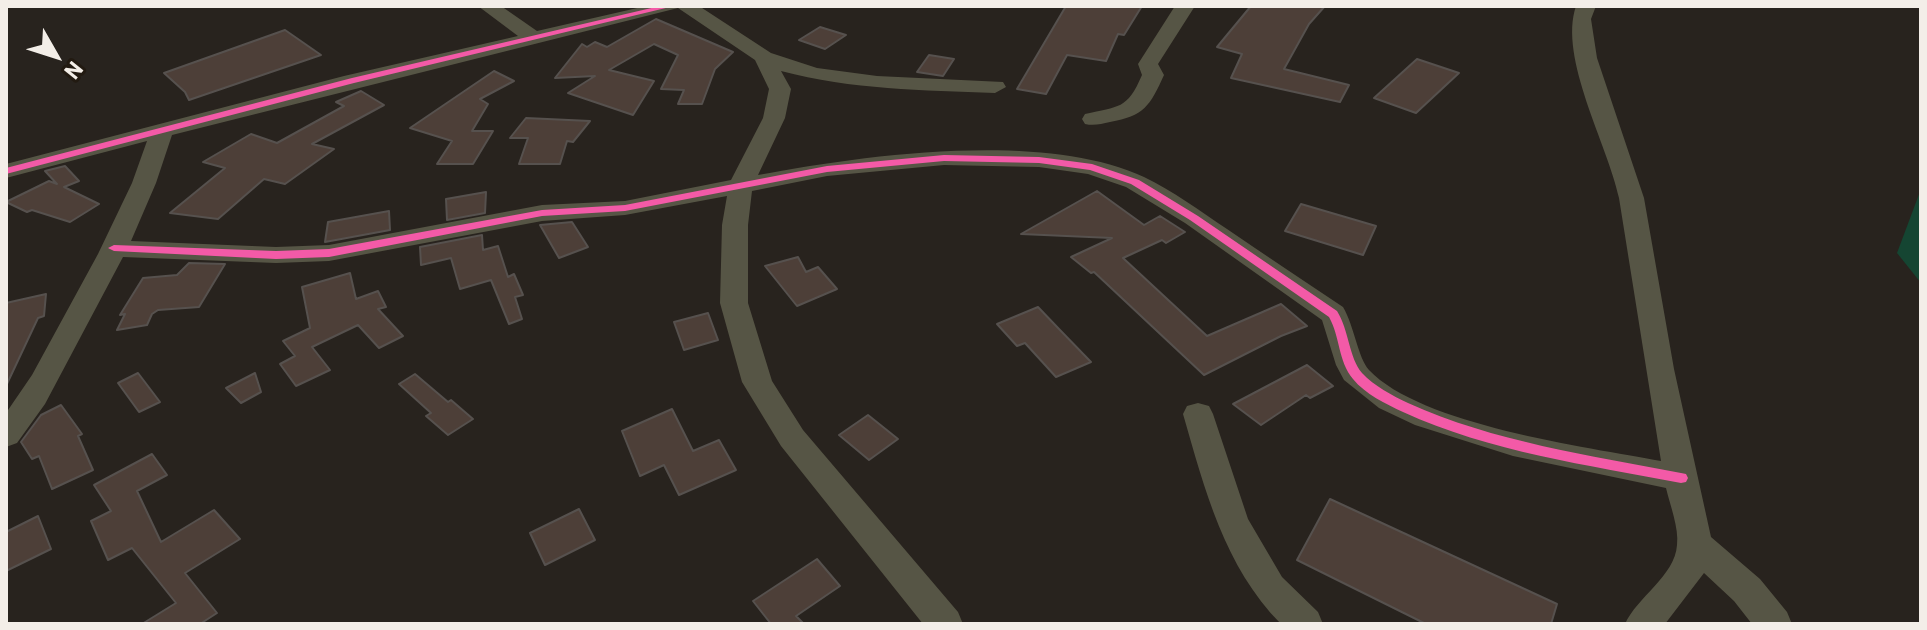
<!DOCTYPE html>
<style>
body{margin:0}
#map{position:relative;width:1927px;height:630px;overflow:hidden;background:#28231e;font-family:Barlow,sans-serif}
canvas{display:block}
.frame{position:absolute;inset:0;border:8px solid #f3eee8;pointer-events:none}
.north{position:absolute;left:16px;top:16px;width:80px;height:80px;-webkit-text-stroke:6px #221a11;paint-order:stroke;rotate:129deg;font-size:22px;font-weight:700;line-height:32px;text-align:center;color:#f3eee8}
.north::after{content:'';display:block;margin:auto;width:28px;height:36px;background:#f3eee8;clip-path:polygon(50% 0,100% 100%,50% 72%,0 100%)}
</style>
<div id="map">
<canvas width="1927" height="630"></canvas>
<div class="frame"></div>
<div class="north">N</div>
</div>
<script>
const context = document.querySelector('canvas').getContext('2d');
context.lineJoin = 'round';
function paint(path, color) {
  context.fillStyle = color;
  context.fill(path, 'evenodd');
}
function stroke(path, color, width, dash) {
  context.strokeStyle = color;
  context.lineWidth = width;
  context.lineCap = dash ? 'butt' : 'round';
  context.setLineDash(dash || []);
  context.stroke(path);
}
const green = new Path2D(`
 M1921 189V283L1897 253Z`);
const building = new Path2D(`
 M1066 6H1142L1124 35 1118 34 1106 61 1067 55 1046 94 1017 89Z
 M1251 6H1325L1309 24 1284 69 1349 85 1340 102 1231 78 1242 54 1217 47Z
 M656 19 733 52 715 69 702 104H678L684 90 661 89 678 55 654 44 609 70 654 81 633 115 568 93 595 76 555 78 582 44 587 47 595 42 607 47Z
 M820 27 846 35 825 49 799 40Z
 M285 30 321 55 189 100 185 92 164 73Z
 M929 55 954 59 943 76 917 72Z
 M1417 59 1459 73 1416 113 1374 98Z
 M494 71 514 81 480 99 488 104 472 131H493L473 164H437L452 141 410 128Z
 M361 91 384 105 312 144 334 149 285 184 264 179 218 219 170 213 225 168 203 162 251 134 277 143 344 106 336 102Z
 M526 118 590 121 573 142 567 141 560 164H519L528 138H510Z
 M65 166 79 181 64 187 99 204 70 222 32 210 27 212 6 202 49 181 57 184 45 171Z
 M1097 191 1144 225 1160 216 1185 232 1166 243 1162 240 1123 258 1207 336 1281 304 1307 326 1281 336 1204 375 1094 272 1091 273 1071 257 1112 238 1021 234Z
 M486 192 485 213 447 220 446 199Z
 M1301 204 1376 226 1363 255 1285 231Z
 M389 211 390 230 325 242 328 222Z
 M572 222 588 247 559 258 540 225Z
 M482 235 483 250 498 246 508 277 514 274 523 295 515 297 522 319 509 324 491 280 460 289 451 258 421 265 420 247Z
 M798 257 806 272 818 267 837 289 797 306 765 266Z
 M189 263 225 264 199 307 158 310 152 314 147 325 117 330 125 314 120 315 143 278 177 275Z
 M350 273 356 299 378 291 386 307 378 309 403 336 379 348 358 325 312 347 330 370 296 386 280 364 295 356 283 341 310 328 302 287Z
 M46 294 44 316 38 318 6 386V303Z
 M1038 307 1059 329 1091 362 1056 377 1025 343 1017 346 997 324Z
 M708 313 718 340 684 350 674 322Z
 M1307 365 1333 386 1310 398 1306 395 1261 425 1233 404Z
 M138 373 160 402 139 412 118 383Z
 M255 373 261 392 241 403 226 388Z
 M415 374 448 402 451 400 473 419 448 435 426 416 431 413 399 384Z
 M61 405 82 434 78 436 93 470 52 489 39 456 32 459 21 442 41 415Z
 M672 409 693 451 719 440 736 470 679 495 664 465 640 476 622 431Z
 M868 415 898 439 869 460 839 435Z
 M152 454 167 475 137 491 161 542 214 510 240 539 185 573 217 613 200 624H142L176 603 132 548 108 560 91 521 111 511 94 485Z
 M1330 499 1557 604 1551 624H1426L1297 560Z
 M579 509 595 540 545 565 530 533Z
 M38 516 51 549 6 571V532Z
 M817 559 840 586 796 616 804 624H771L753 601Z`);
const minor = new Path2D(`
 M478 6H501L537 31 646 6H699L771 53 817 68 877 76 1003 82 1006 87 995 93C923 90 852 90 781 71L791 89 785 118 758 175C864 155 1044 130 1144 177 1173 191 1200 211 1227 229 1265 255 1304 281 1343 307 1354 325 1358 358 1369 370 1421 425 1586 447 1661 461L1619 198C1608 145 1558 58 1576 6H1596L1591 19 1597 58 1644 198 1674 369 1711 537 1760 579 1787 612 1792 624H1752L1734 601 1704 573 1665 624H1625C1637 597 1675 576 1677 545 1679 528 1670 505 1666 488L1513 456 1415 425 1379 408 1344 380 1336 365 1322 320 1185 223 1126 187 1088 174 1039 167 944 165 827 176 752 191 748 225V303L772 381 803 430 958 612 963 624H923L781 446 742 382 720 303 722 225 727 196 625 215 542 221 329 261 276 263 123 257 45 404 17 443 6 447V413L32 375 98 254 132 183 147 141 6 178V164L344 76 518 36ZM678 8 755 60 769 89 763 118 731 180 625 201 542 205 329 245 276 247 131 241 156 183 172 135Z
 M1175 6H1195L1158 64 1164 75C1150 106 1144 116 1110 122 1101 124 1094 126 1085 124L1082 119 1085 114C1119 106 1127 110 1142 75L1138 64Z
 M1198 403 1209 406 1213 414 1248 519 1282 577 1318 612 1323 624H1281C1224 566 1205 490 1183 414L1187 406Z`);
const cycleway = new Path2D(`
 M660 6H674L354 83 6 174V168L352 78Z
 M944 155 1039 157 1092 164 1139 180 1198 216 1337 311C1349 330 1349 358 1362 373 1374 386 1393 396 1408 403 1494 442 1589 455 1681 473L1686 474 1688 478 1686 482 1681 483C1588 465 1490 452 1403 412 1386 404 1365 394 1353 379 1338 361 1340 336 1329 317L1190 220 1131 184 1090 170 1039 163 944 161 827 172 625 211 542 216 329 257 276 259 114 251 108 248 114 245 276 251 329 249 542 210 625 205 827 166Z`);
paint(green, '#154532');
paint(building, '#4d3f38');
stroke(building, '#56514e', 2);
paint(minor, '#565545');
paint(cycleway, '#f35aa7');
</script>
